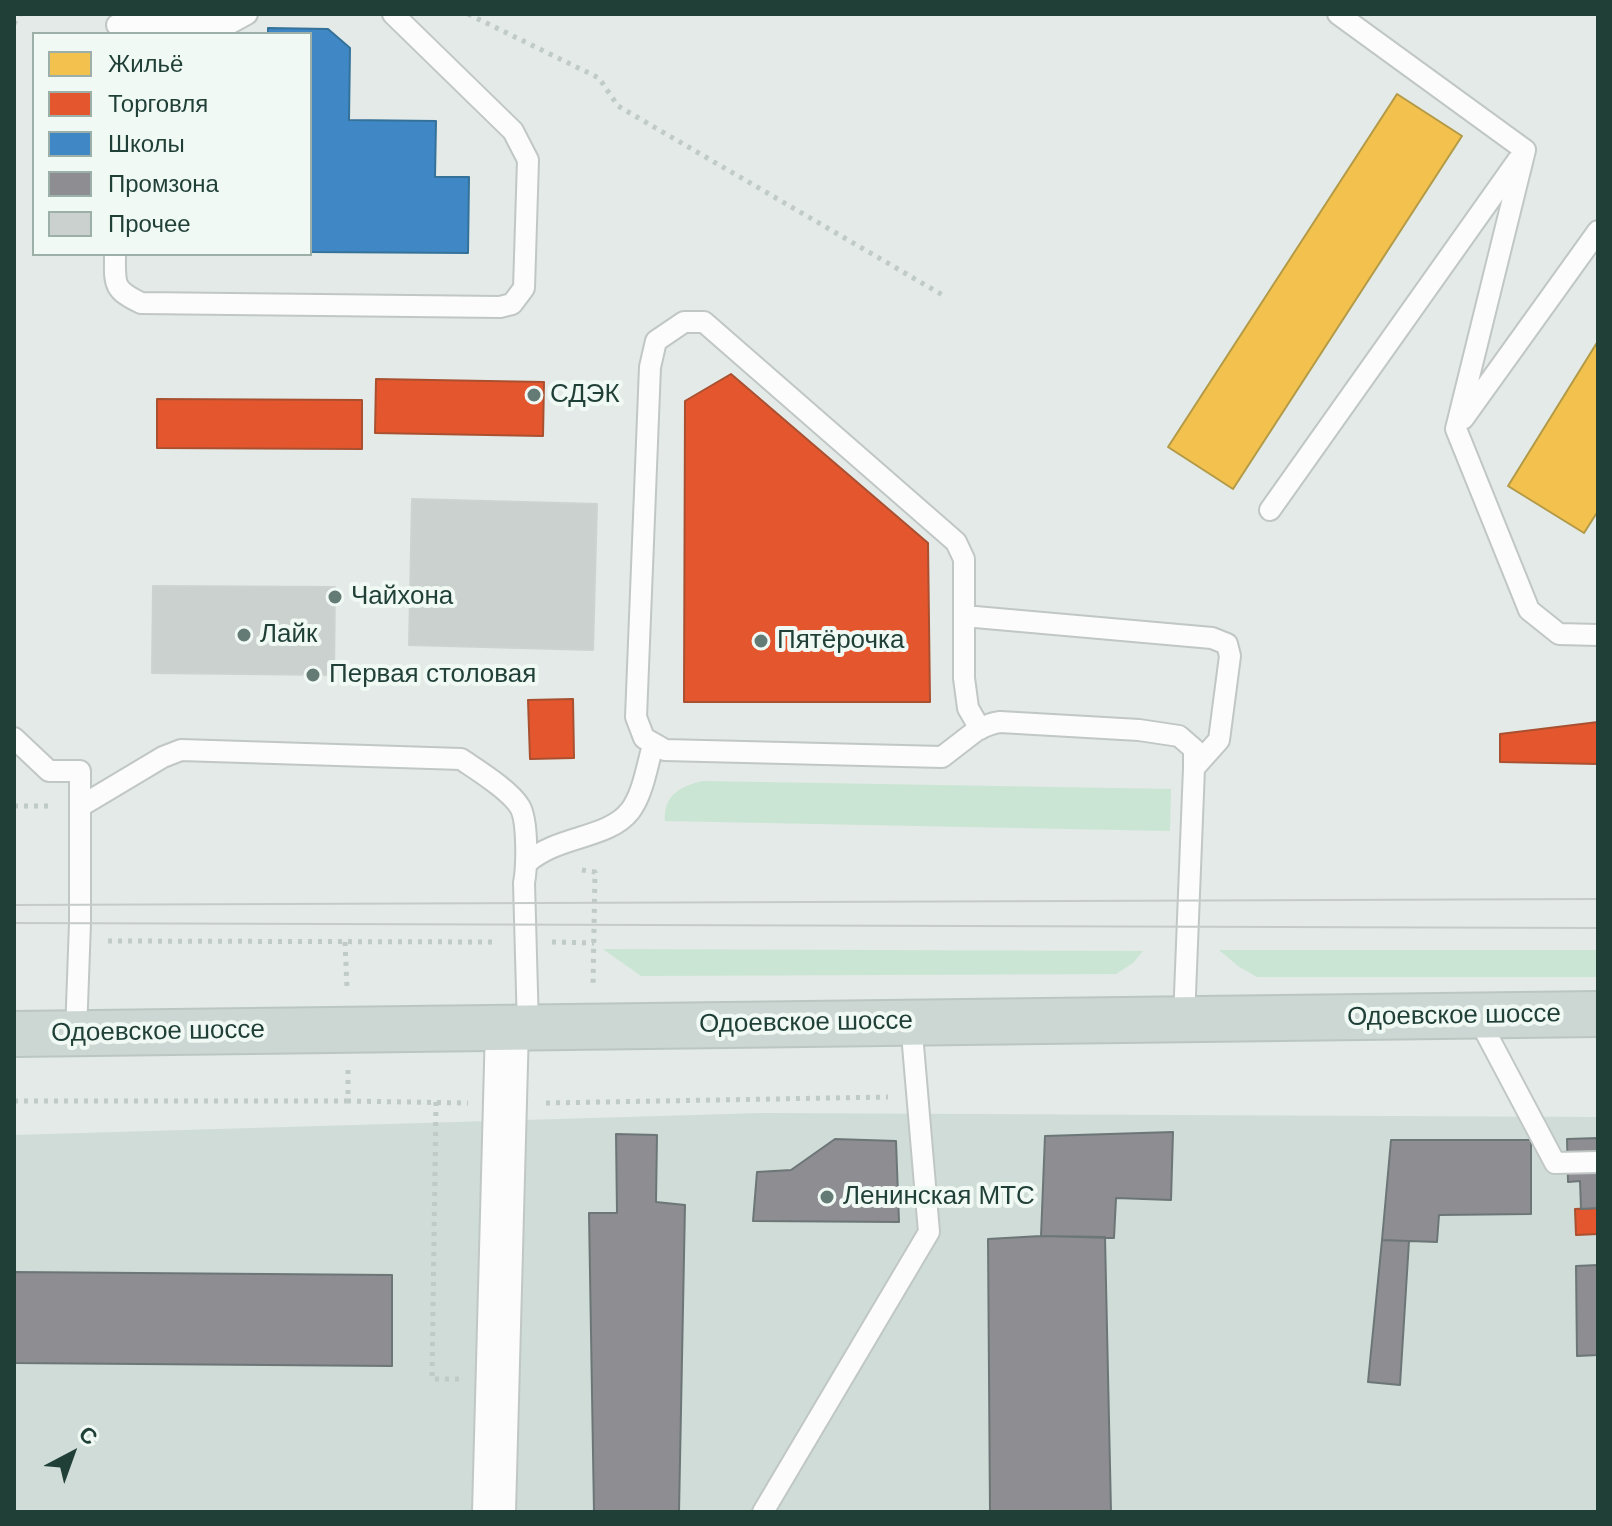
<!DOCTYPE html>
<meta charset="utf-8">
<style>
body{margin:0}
#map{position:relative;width:1612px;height:1526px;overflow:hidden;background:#e3eae7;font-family:Arial,sans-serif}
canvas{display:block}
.frame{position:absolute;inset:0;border:16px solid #1f3f37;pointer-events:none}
.legend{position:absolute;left:32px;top:32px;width:280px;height:224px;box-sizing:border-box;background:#f1f9f5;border:2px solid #9dafa9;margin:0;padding:10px 14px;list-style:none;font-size:24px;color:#1f3f37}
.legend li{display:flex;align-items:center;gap:16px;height:40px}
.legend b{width:40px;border:2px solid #9dafa9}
.north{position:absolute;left:32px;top:1414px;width:80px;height:80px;-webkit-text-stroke:6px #f1f9f5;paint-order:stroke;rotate:41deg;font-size:22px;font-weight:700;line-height:32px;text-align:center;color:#1f3f37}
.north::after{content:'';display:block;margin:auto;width:28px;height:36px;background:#1f3f37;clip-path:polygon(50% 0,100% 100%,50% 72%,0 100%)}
</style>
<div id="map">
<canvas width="1612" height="1526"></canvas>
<div class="frame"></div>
<ul class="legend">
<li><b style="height:22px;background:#f2c14e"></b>Жильё</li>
<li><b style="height:22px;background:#e4572e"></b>Торговля</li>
<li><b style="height:22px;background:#3f88c5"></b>Школы</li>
<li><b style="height:22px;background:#8d8d92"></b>Промзона</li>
<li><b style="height:22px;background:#cad1ce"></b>Прочее</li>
</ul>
<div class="north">С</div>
</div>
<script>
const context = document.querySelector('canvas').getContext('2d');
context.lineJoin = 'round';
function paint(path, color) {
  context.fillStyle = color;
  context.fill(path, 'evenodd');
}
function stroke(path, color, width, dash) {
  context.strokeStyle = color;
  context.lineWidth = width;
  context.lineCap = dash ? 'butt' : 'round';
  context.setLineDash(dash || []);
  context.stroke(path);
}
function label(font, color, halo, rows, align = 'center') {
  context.font = font + ' Arial,sans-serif';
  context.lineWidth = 8;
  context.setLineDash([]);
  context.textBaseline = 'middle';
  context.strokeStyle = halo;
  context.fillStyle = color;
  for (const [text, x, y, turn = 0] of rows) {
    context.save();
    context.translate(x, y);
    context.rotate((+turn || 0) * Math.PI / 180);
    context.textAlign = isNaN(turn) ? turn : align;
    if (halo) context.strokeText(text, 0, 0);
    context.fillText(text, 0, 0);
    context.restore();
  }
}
const built = new Path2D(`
 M762 1113 1598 1117V1512H14V1135Z`);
const green = new Path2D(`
 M703 781 1171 789 1170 831 665 821C663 795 681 786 703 781Z
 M603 949 1143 951 1133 963 1116 974 641 976Z
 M1219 950H1598V977H1257L1238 966Z`);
const homes = new Path2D(`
 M1397 94 1462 136 1233 489 1168 447Z
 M1598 341V511L1584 533 1508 486Z`);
const shops = new Path2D(`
 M731 374 928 543 930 702H684L685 401Z
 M376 379 544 382 543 436 375 433Z
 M157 399 362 400V449L157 448Z
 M573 699 574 758 530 759 528 700Z
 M1598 722V764L1500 762V734Z
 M1598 1208V1234L1576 1235 1575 1209Z`);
const schools = new Path2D(`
 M268 28 328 29 350 48 349 120 436 121 435 177H469L468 253 310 252V34H268Z`);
const industry = new Path2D(`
 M1173 1132 1171 1200 1116 1198 1114 1238 1041 1236 1045 1136Z
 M616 1134 657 1135 656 1202 685 1205 679 1512H594L589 1213H617Z
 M1598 1138V1208L1581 1209 1580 1181 1568 1182 1567 1139Z
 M835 1139 896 1141 899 1222 753 1221 757 1172 791 1170Z
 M1391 1140H1531V1214L1439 1215 1437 1242 1382 1240Z
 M1041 1236 1105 1237 1111 1512H990L988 1239Z
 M1382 1240 1409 1241 1400 1385 1368 1382Z
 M1598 1265V1355L1577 1356 1576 1266Z
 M14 1272 392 1275V1366L14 1363Z`);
const building = new Path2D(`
 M412 499 597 504 593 650 409 645Z
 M153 586 335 587 334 675 152 673Z`);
const path = new Path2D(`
 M468 14 599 78 618 106 946 297
 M14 24 20 14
 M14 806H53
 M582 870 595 872 593 985
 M108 941 498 942
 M345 942 347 988
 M552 942 594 943
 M348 1070V1101L468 1103
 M14 1101H348
 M436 1102 432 1379H459
 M546 1103 888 1097`);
const lane = new Path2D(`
 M1338 14 1525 150 1456 429 1529 610 1559 634 1598 635
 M117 25 225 26 247 14
 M115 254C115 284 112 289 141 303L500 307 512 304 524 288 528 160 513 131 393 14
 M1463 419 1598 231
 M1270 510 1518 160
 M964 616 1212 638 1227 644 1230 656 1219 740 1194 768
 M980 729 968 708 964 678V559L956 542 704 322H684L656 341 650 367 636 717 644 738 665 750 942 757 977 730C985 726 991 723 1000 722L1139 730 1179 736 1194 749V768L1184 1019
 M14 738 49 771H80V923L76 1033
 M81 806 163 757 181 750 461 759C477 770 510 790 520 807 528 821 527 867 524 883L528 1028
 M528 862C559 835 608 839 630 811 643 794 647 766 653 745
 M1477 1016 1555 1163 1598 1162
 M763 1512 929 1232 911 1022`);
const street = new Path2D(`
 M494 1512 507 1027`);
const primary = new Path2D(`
 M14 1034 1598 1014`);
const tram = new Path2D(`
 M14 905 1598 899
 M14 923 1598 928`);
const markers = [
 [534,395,8,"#647b75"],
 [335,597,8,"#647b75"],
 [244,635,8,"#647b75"],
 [761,641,8,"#647b75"],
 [313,675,8,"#647b75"],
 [827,1197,8,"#647b75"]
];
const poiNames = [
 ["СДЭК",550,395],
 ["Чайхона",351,597],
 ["Лайк",260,635],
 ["Пятёрочка",777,641],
 ["Первая столовая",329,675],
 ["Ленинская МТС",843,1197]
];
const streetNames = [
 ["Одоевское шоссе",1454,1016,-1],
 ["Одоевское шоссе",806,1023,-1],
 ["Одоевское шоссе",158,1032,-1]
];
paint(built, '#d0dcd7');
paint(green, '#cae5d3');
paint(homes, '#f2c14e');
stroke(homes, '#b39a47', 2);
paint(shops, '#e4572e');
stroke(shops, '#a95031', 2);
paint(schools, '#3f88c5');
stroke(schools, '#35729a', 2);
paint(industry, '#8d8d92');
stroke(industry, '#6c7677', 2);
paint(building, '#cad1ce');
stroke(building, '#ccd3d0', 2);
stroke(lane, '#c0c7c4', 24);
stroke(street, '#c0c7c4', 46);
stroke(primary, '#bbc6c3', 48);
stroke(path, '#c0cac7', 5, [4, 6]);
stroke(lane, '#fbfcfb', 20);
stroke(street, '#fbfcfb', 42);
stroke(primary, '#ccd6d3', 44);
stroke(tram, '#c6cbca', 2);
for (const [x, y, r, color] of markers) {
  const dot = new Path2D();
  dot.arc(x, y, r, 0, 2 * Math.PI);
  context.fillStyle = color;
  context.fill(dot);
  stroke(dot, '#f1f9f5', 3);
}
label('26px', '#1f3f37', '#f1f9f5', poiNames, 'left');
label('26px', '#1f3f37', '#f1f9f5', streetNames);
</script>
